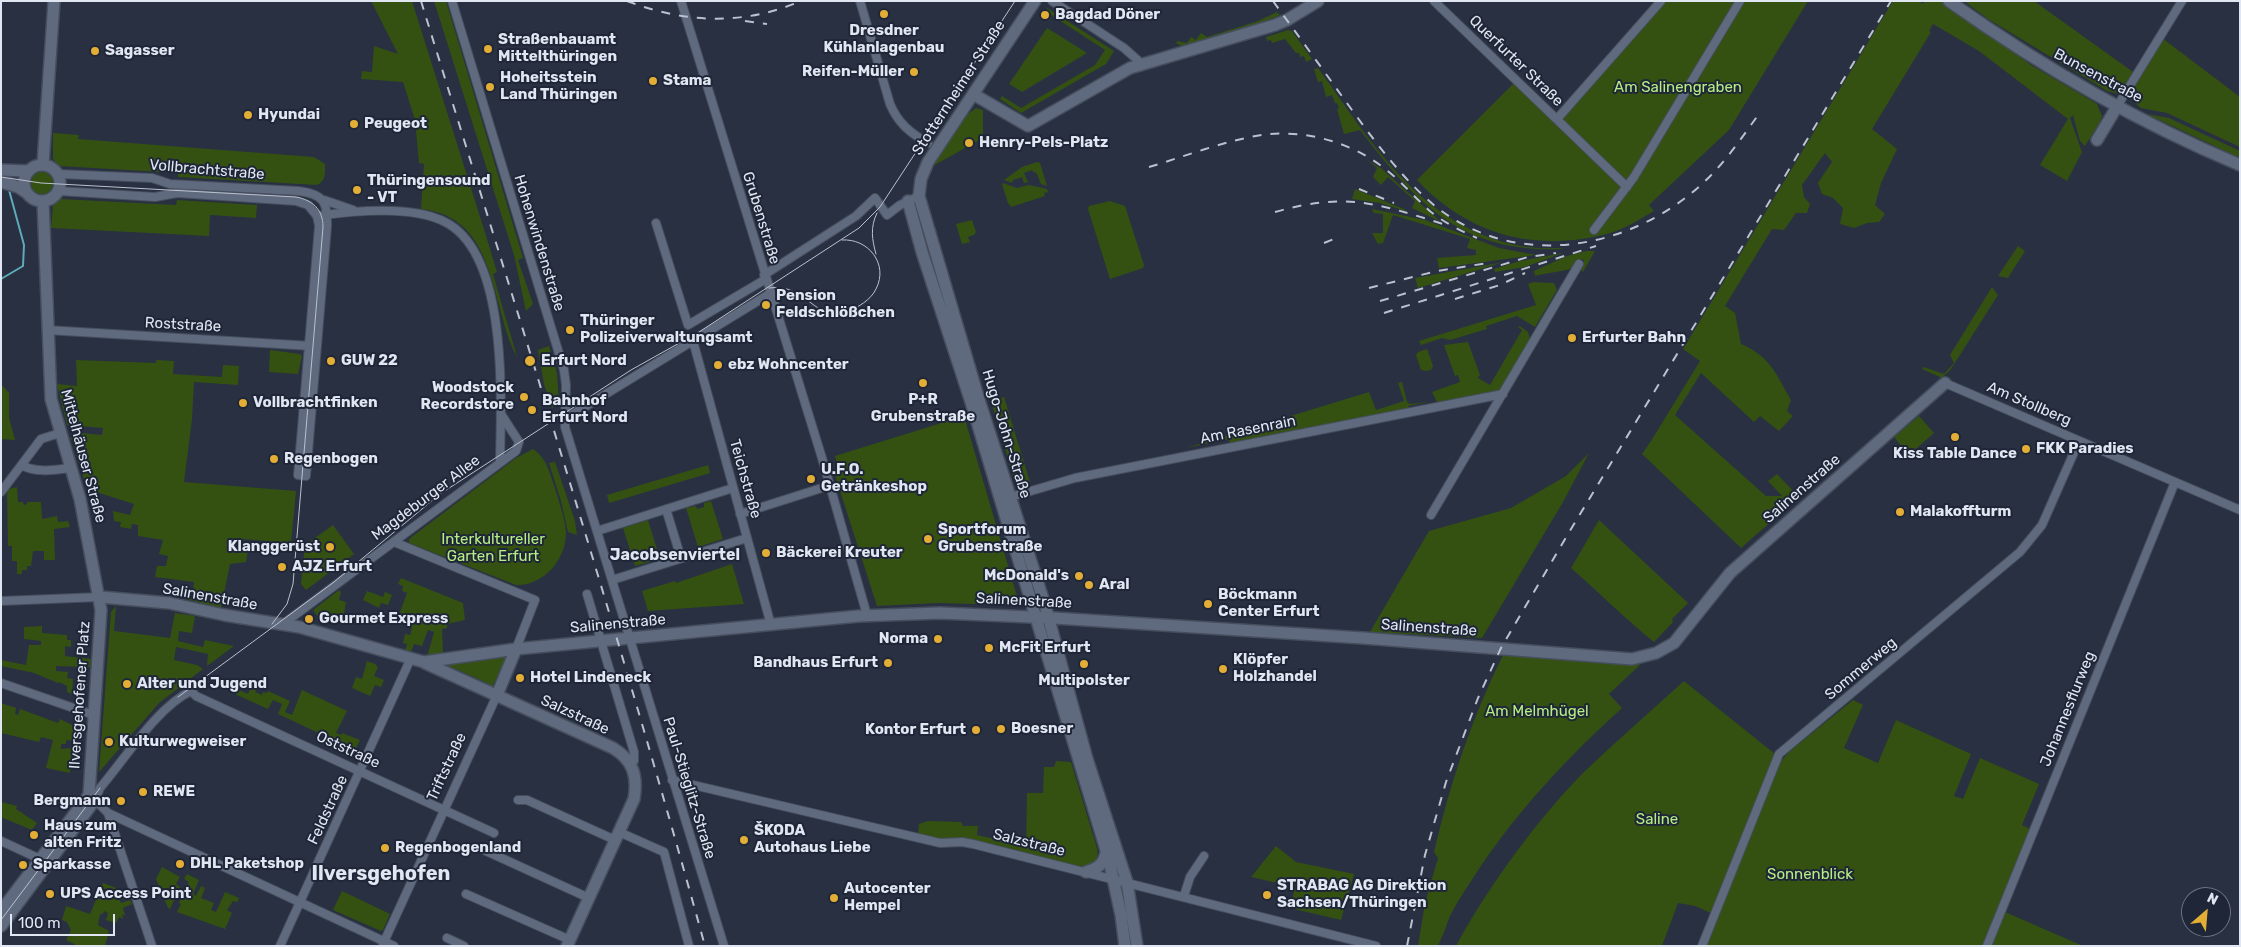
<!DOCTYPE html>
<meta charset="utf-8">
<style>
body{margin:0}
#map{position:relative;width:2241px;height:947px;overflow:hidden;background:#283042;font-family:Rubik,sans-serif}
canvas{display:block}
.frame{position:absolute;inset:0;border:2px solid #e0e6f2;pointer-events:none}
.north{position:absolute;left:2181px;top:887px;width:50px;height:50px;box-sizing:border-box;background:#1e2637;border:1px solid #6c7382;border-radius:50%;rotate:27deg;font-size:14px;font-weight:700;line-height:20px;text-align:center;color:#e0e6f2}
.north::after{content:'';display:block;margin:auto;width:18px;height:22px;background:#e3ae35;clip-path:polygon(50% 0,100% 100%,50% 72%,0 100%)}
.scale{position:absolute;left:10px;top:914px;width:105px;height:22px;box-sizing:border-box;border:2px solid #e0e6f2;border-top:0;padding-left:6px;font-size:15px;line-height:18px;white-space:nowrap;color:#e0e6f2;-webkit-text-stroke:4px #1e2637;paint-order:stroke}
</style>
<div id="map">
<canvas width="2241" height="947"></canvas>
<div class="frame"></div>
<div class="north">N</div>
<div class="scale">100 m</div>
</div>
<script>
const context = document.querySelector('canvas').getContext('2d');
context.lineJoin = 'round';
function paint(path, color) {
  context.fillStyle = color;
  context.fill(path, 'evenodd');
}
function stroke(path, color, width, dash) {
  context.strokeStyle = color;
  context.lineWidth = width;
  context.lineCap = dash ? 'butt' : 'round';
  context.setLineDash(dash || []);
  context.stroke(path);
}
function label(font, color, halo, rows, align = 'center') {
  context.font = font + ' Rubik,sans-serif';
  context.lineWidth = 4;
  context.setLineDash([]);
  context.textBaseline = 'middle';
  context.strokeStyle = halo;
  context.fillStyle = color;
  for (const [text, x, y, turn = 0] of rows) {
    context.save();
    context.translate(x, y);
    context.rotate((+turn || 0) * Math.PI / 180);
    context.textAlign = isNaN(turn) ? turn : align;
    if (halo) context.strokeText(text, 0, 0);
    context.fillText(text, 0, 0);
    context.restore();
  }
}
const green = new Path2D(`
 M371 1H412L487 239 497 272 493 274 517 357C490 306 498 217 421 209L424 164 419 163 415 120 403 82 361 79 362 71 372 72 374 46 398 54Z
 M434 1H446L523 258 518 260 533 304 526 311 514 255Z
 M1666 1H1808L1729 130 1649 205 1654 211C1640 219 1625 229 1610 233 1537 253 1469 236 1417 180L1514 83 1557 125Z
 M1893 1H1921V4L1927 1H1941L2031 65 2097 104 2102 116 2100 122 2085 146 2080 141 2073 115 2070 118 2082 152 2067 181 2040 165 2068 119 1979 51 1933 24 1929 31 1931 32 1872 129 1897 149 1881 183 1875 205 1885 214 1879 222 1867 223 1854 228 1840 224 1843 208 1833 198 1822 194 1818 183 1832 162 1825 153 1802 185 1804 197 1810 204 1807 213H1796L1784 230 1772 229 1725 306 1735 313 1741 344C1770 356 1776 374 1791 400L1787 411 1793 416 1779 431 1760 416 1754 422 1701 373 1675 415 1766 496H1782L1768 481 1777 474 1799 497 1741 548 1642 454 1651 441 1700 361 1683 349Z
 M1964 1H2034L2133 72 2119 94 2107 91 1988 19Z
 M1047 8 1114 51 1106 64 1021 113 1000 99 1002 96 1021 108 1095 65 1105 50 1045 11Z
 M1277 12 1280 15 1259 24 1183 47 1176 43 1177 41 1187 43 1191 37 1196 40 1201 33 1207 37 1258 21Z
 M1047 28 1087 53 1022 92 1009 84Z
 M1288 30 1292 31 1312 59 1306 62 1304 56 1300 57 1299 53H1296L1285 39 1272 43 1271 40 1267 41 1266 37Z
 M2162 38 2240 97V147L2167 113 2141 108 2130 99 2136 83Z
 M1318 68C1366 134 1412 212 1494 239 1508 244 1524 247 1539 248 1547 249 1558 247 1564 249 1462 254 1417 204 1360 130L1344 134 1337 109 1339 108 1337 103H1335L1332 95 1326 97 1322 81 1318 82 1314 69Z
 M976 108 983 110V138L933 166 967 115Z
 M2147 114 2169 118 2240 151V158Z
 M53 133 79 135 78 139 314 157 325 164C325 173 326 181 317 185L178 177V173L59 166 53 159Z
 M1367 160 1382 169 1441 222 1412 208 1415 201 1388 177 1381 185 1373 177 1377 168Z
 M1037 162 1040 163 1047 186 1041 184 1036 172 1034 173 1032 170 1024 173 1028 182 1024 183 1022 177 1013 180 1012 183 1004 180 1022 167Z
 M31 183a11 11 0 1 1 22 0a11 11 0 1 1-22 0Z
 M1003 183 1017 188 1029 185 1047 189 1048 192 1044 193 1045 196 1011 207 1008 203 1002 184Z
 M1355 189 1406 210 1405 211 1380 203 1352 199Z
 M61 199 176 205 177 200 257 205 256 218 210 215 209 236 51 228 53 205Z
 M1110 201 1125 206 1144 265 1143 268 1110 279 1088 209 1089 206Z
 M1372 209 1425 220 1499 248 1536 255 1439 268 1437 258 1476 255V250L1467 248 1470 239 1393 215 1383 243 1378 244 1372 233H1383V214L1374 213Z
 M972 220 976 232 974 235 968 237 970 242 962 244 956 224Z
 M2018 246 2025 251 2008 278 1998 276Z
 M1586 251H1595L1583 272 1581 270 1584 260 1581 259C1578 261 1576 266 1573 268 1568 271 1544 273 1535 276L1534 271 1567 256Z
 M1563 253 1525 267 1495 272 1494 269 1520 261Z
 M1504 262 1418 288 1415 278Z
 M1533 282 1554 283 1557 290 1535 327 1517 316 1486 326 1487 329 1450 340 1442 338 1421 345 1419 341 1536 305 1528 284Z
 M1992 287 1998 295 1951 369 1942 378 1922 369 1924 367 1944 374 1954 363 1950 355Z
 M1520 326 1528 332 1530 340 1502 389 1494 392 1437 402 1432 392 1460 382 1458 375 1455 376 1444 345 1468 342 1480 375 1478 378 1490 385 1522 330 1518 327Z
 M549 346 557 373 559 402 552 408 544 384 538 350Z
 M1427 349 1433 366 1431 370 1426 371 1421 370 1416 355 1418 352Z
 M270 350 300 354 302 356 298 374 269 372Z
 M76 360 156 363V360L174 361 173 374 222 377 223 365 239 366 238 385 194 382 192 419 184 482 296 491 291 543 243 539 242 549 248 551 246 562 230 564 221 608 166 594 168 586 193 590 194 582 155 577 157 566H166L168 556 159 554 163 540 138 536V525L132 524 131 529 120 527 121 522 114 521 113 511 130 515 134 504 87 489 71 437 82 433 102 435 103 428 67 425 57 384 77 386Z
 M1402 382 1407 402 1410 404 1429 402 1408 406 1409 408 1230 444 1229 439 1186 448 1369 392 1376 410 1404 401 1398 383Z
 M1 384 9 393V418L15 440 1 439Z
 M1004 397 1030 482 1016 486 991 401Z
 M964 416 1019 603 1009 605 938 603 877 606 834 472 839 470 835 456Z
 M1919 416 1934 433 1909 455 1894 437Z
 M533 449C547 458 550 474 555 488 559 502 565 518 566 533 566 560 543 586 516 585L409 543V539L516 458Z
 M1589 453 1563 502 1482 638 1370 632 1429 531 1511 508 1566 476Z
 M555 462 575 521 577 535 568 532 561 501 549 463Z
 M708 465 710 473 609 503 607 495Z
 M17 487 18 502H23L24 505 27 504V502H41L42 519 57 516 58 522 68 521 70 527 54 529 55 560H44V551H33L31 566H27V570H22V574H17V561H12V546H8L7 493 9 489Z
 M711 501 723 539 698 547 686 508 696 506 697 509 704 507V503Z
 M648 520 660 559 635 566 623 528Z
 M1599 520 1688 603 1672 619 1673 622 1654 642C1625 619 1599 592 1571 568Z
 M333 525 354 554 306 590 301 584 305 545Z
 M732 564 744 604 648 611 642 591 675 581 676 583Z
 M401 578 463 603 465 620 447 624V628L442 629 443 654 427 657 434 632 428 630 422 646 414 644 411 652 405 651 407 644 403 643 405 634 410 635 412 628 408 626 410 618 399 615 407 593 402 591 403 586 398 584Z
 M339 590 341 592 339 600 346 602 343 619 329 616 318 617 313 610Z
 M367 591 383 597 385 592 392 595 388 605 381 603 379 608 363 600Z
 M116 606 114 631 170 638 175 613 195 616 192 633 179 631 178 641 203 647 205 640 234 646 207 666 208 654 176 647 174 660 197 665 203 669 159 703 99 772 111 612Z
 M42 626V633L67 635V640H71V647L65 646V656L91 659 90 667 56 666V671L68 672 67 678 73 679 72 694 67 692V686L59 682 58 683 34 673 1 666V660L26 665 29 645H41V641L24 639V627Z
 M1504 653 1628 665 1641 664 1609 694 1622 708C1567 758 1516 812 1475 875 1466 889 1454 906 1448 921 1445 930 1442 937 1438 946H1418L1425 903 1438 858 1434 852C1450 783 1472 717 1504 653Z
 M501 655 509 658 507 663 504 662 493 685 497 687 495 689 487 687 489 684 456 669 454 672 441 665 501 658Z
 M367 661 375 664 378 667 374 676 384 680 381 687 375 685 370 696 352 688 356 677 362 679Z
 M1684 681 1775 754 1711 913 1695 906 1678 903 1662 946H1456C1488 887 1536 821 1582 774 1615 742 1650 712 1684 681Z
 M252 686 257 689 255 692 262 695 263 692 267 693 268 691 290 701 285 712 292 715 302 690 347 711 336 733 341 735 342 733 360 740 355 750 278 714 282 704 273 700 268 709 235 694 239 690 248 694Z
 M1853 700 1863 705 1844 748 1878 763 1896 720 1971 754 1954 796 1963 799 1980 758 2039 784 2022 825 2030 829 1983 946H1705L1780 762 1790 751Z
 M1 703 16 708 15 714 18 715 20 709 58 723 60 719 74 726V741L66 740V744H61V749L72 748 70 773 46 768 53 740 41 737 39 742 1 733Z
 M1056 761 1071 762 1097 848C1099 859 1096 862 1087 868L958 838 938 840 918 836 919 824 928 821 961 822 963 826H978L977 835 1026 846 1027 793H1043L1044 767H1054Z
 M1 802 17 806 16 809 37 823 32 830 1 817Z
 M1276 846 1296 862 1354 874 1341 920 1290 908 1295 887 1251 877Z
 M162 867 180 877 176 884 180 887 170 909 168 908 156 879Z
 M187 874 199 880 193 894 196 896 201 886 205 888 201 898 214 903 211 910 216 912 225 892 239 898 237 902 233 901 227 910 232 913 225 929 177 912 181 904 179 903 189 882 184 879Z
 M103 883 119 889 116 891 121 903 130 900 132 904 123 908 125 916 122 914 123 919 119 917 116 923 106 920 108 913 104 911 103 914H100L98 925 109 931 105 946H78L66 940 71 930 67 922 62 920 66 906 90 914 99 893 111 899 113 894 101 887Z
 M342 891 390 914 383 930 381 931 333 910Z
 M2005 912 2083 946H1990Z`);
const stream = new Path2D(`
 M1 279 23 266 24 245 9 190`);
const street = new Path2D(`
 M452 1 564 370 566 385 565 427 724 946
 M681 1 822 458 867 615
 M860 1 890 104C898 123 910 133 928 143
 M1052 1 1124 48 1142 64
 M1434 1 1627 187
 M2118 105 2182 1
 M1557 119 1661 1
 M59 174 152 178 170 184 298 191C324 194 328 202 327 227L306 476 298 475 319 226 317 216
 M59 191 155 197 177 193 296 201 308 205 317 216C352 211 413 205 445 222 509 254 501 401 500 462
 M324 200 353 210
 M656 223 688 325 766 279
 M1594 230 1634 177 1740 1
 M764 275 856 216 875 198 887 215 900 205 919 196
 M47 330 312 346
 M693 341 771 625
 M1945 383 2240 510
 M565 419 771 293
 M23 466C39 473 53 470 70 468
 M1 492 41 439 60 433
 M1007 498 1075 478 1503 394
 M666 509 681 558
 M740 514 828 486
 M1431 515 1579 264
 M597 531 733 488
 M394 542 535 600 516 649
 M612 580 747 538
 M587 594 601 641
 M1 601 100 597
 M283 624 516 451 519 442 501 414
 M603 648 634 752V761L630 763
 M1 683 94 715
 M672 780 940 843 962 842 973 844 1376 946
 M518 800H527L615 840
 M108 813 152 946
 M619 832 664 852 689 946
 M1 841 40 859
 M486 851 589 898
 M466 894 570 940
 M1184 896 1190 877 1204 856
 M447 938 464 946
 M383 944 497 695
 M280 946 411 658
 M394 946 108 813 95 800 100 788C125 759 157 707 191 691L196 696 494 833
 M1702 946 1779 754 2020 552 2042 525 2079 441
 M1987 946 2175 482`);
const secondary = new Path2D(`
 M1035 1 928 162 921 179 919 196 979 400 1045 605 1087 759 1127 882 1137 946
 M1949 1C2039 65 2137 122 2240 165
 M973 94 1028 126 1130 68 1275 25 1287 20 1318 1
 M2097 140 2118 105
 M43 164 54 1
 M24 183a18 18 0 1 1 36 0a18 18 0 1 1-36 0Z
 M1 170 28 171
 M1 182 18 187 27 193
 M43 201 51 399 80 499 101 610 89 795
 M908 201 922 252 971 402 1109 860 1121 915 1125 946
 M100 597 169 603 224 615 299 627 424 662 516 649 859 616 940 613 1054 618 1363 638 1632 659 1656 653 1674 643 1730 573 1945 383
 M425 663 613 748C633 760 638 776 634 799L567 946
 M497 695 516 649
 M1086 872C1098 868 1103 865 1106 853
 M1 911 89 795
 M1 926 95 800 89 795`);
const tram = new Path2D(`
 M1 177 41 183 296 197C312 200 323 209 323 227L293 584 287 604 272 624
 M876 254C872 240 870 227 877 213
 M769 288C806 282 816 324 846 312 857 308 871 300 876 289 889 264 868 238 842 240
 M178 697 334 582 440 494 631 370 699 332 859 228 880 207 1015 1
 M1 920 100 788`);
const rail = new Path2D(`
 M421 1C518 315 618 629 705 946
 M627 1C684 23 743 26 801 1
 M1273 1C1297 34 1321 67 1344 99 1371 136 1399 176 1435 206 1516 271 1630 250 1702 184 1725 163 1743 136 1761 111
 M745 21 767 24
 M1149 167C1183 157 1227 140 1262 135 1304 129 1351 142 1384 168 1401 181 1415 198 1431 212 1445 223 1461 231 1477 238
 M1359 189 1394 203
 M1275 212C1345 192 1376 203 1443 224
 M1324 243 1334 239
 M1369 288 1437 271 1488 263
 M1455 299 1500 285 1525 273
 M1380 301 1528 257 1556 253
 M1384 313 1596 246
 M1407 946 1425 855 1446 782 1478 698 1501 648 1568 534 1891 1`);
const markers = [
 [884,14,5,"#e3ae35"],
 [1045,15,5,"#e3ae35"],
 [488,49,5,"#e3ae35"],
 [95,51,5,"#e3ae35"],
 [914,72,5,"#e3ae35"],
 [653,81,5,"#e3ae35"],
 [490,87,5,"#e3ae35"],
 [248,115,5,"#e3ae35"],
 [354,124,5,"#e3ae35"],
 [969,143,5,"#e3ae35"],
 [357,190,5,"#e3ae35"],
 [766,305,5,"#e3ae35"],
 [570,330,5,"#e3ae35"],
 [1572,338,5,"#e3ae35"],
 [331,361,5,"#e3ae35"],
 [530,361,6,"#e3ae35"],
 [718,365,5,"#e3ae35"],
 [923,383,5,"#e3ae35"],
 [524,397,5,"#e3ae35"],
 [243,403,5,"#e3ae35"],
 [532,410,5,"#e3ae35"],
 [1955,437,5,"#e3ae35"],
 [2026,449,5,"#e3ae35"],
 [274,459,5,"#e3ae35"],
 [811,479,5,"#e3ae35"],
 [1900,512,5,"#e3ae35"],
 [928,539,5,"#e3ae35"],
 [330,547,5,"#e3ae35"],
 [766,553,5,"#e3ae35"],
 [282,567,5,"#e3ae35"],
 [1079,576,5,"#e3ae35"],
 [1089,585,5,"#e3ae35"],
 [1208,604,5,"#e3ae35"],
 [309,619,5,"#e3ae35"],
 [938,639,5,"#e3ae35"],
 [989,648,5,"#e3ae35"],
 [888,663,5,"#e3ae35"],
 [1084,664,5,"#e3ae35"],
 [1223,669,5,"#e3ae35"],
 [520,678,5,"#e3ae35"],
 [127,684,5,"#e3ae35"],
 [1001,729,5,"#e3ae35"],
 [976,730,5,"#e3ae35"],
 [109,742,5,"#e3ae35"],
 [143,792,5,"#e3ae35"],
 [121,801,5,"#e3ae35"],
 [34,835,5,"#e3ae35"],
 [744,840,5,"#e3ae35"],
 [385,848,5,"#e3ae35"],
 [180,864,5,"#e3ae35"],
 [23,865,5,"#e3ae35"],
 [50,894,5,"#e3ae35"],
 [1267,895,5,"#e3ae35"],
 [834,898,5,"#e3ae35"]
];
const poiNames = [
 ["Bagdad Döner",1055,15],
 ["Dresdner",884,31,"center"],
 ["Kühlanlagenbau",884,48,"center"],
 ["Straßenbauamt",498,40],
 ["Mittelthüringen",498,57],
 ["Sagasser",105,51],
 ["Reifen-Müller",904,72,"right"],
 ["Hoheitsstein",500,78],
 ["Land Thüringen",500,95],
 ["Stama",663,81],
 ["Hyundai",258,115],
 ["Peugeot",364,124],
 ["Henry-Pels-Platz",979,143],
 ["Thüringensound",367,181],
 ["- VT",367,198],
 ["Pension",776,296],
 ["Feldschlößchen",776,313],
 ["Thüringer",580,321],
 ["Polizeiverwaltungsamt",580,338],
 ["Erfurter Bahn",1582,338],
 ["GUW 22",341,361],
 ["Erfurt Nord",541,361],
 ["ebz Wohncenter",728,365],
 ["Woodstock",514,388,"right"],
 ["Recordstore",514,405,"right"],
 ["P+R",923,400,"center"],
 ["Grubenstraße",923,417,"center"],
 ["Bahnhof",542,401],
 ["Erfurt Nord",542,418],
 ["Vollbrachtfinken",253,403],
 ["FKK Paradies",2036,449],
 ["Kiss Table Dance",1955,454,"center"],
 ["Regenbogen",284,459],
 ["U.F.O.",821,470],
 ["Getränkeshop",821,487],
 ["Malakoffturm",1910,512],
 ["Sportforum",938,530],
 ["Grubenstraße",938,547],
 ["Klanggerüst",320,547,"right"],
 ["Bäckerei Kreuter",776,553],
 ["AJZ Erfurt",292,567],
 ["McDonald's",1069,576,"right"],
 ["Aral",1099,585],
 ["Böckmann",1218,595],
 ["Center Erfurt",1218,612],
 ["Gourmet Express",319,619],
 ["Norma",928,639,"right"],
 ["McFit Erfurt",999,648],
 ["Klöpfer",1233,660],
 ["Holzhandel",1233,677],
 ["Bandhaus Erfurt",878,663,"right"],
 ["Hotel Lindeneck",530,678],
 ["Multipolster",1084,681,"center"],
 ["Alter und Jugend",137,684],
 ["Boesner",1011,729],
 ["Kontor Erfurt",966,730,"right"],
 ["Kulturwegweiser",119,742],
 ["REWE",153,792],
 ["Bergmann",111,801,"right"],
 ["Haus zum",44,826],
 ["alten Fritz",44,843],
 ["ŠKODA",754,831],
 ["Autohaus Liebe",754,848],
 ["Regenbogenland",395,848],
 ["DHL Paketshop",190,864],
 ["Sparkasse",33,865],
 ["STRABAG AG Direktion",1277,886],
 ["Sachsen/Thüringen",1277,903],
 ["Autocenter",844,889],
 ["Hempel",844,906],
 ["UPS Access Point",60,894]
];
const streetNames = [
 ["Querfurter Straße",1516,61,44],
 ["Bunsenstraße",2098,76,28],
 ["Stotternheimer Straße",959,88,-57],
 ["Vollbrachtstraße",207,170,5],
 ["Grubenstraße",761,218,73],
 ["Hohenwindenstraße",539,243,73],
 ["Roststraße",183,325,3],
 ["Am Stollberg",2029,404,23],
 ["Am Rasenrain",1248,430,-11],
 ["Hugo-John-Straße",1006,434,73],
 ["Mittelhäuser Straße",83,456,75],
 ["Teichstraße",745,479,74],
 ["Salinenstraße",1802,489,-41],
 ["Magdeburger Allee",426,498,-37],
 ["Salinenstraße",210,597,10],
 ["Salinenstraße",1024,601,3],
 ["Salinenstraße",618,624,-5],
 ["Salinenstraße",1429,628,4],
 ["Sommerweg",1861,669,-40],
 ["Ilversgehofener Platz",80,695,-86],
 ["Johannesflurweg",2068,709,-68],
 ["Salzstraße",575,715,25],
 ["Oststraße",348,750,25],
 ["Triftstraße",447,767,-65],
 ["Paul-Stieglitz-Straße",689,788,73],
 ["Feldstraße",328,810,-65],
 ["Salzstraße",1029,843,14]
];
const parkNames = [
 ["Am Salinengraben",1678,88],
 ["Interkultureller",493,540],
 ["Garten Erfurt",493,557],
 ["Am Melmhügel",1537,712],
 ["Saline",1657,820],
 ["Sonnenblick",1810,875]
];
const neighbourhoodNames = [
 ["Jacobsenviertel",675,555]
];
const districtNames = [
 ["Ilversgehofen",381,874]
];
paint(green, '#345112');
stroke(stream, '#5eaab9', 2);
stroke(street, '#464e5d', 10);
stroke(secondary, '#464e5d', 14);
stroke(street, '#5f6a7e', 8);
stroke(secondary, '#5f6a7e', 11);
stroke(tram, '#bbc1ce', 1);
stroke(rail, '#bbc1ce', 2, [9, 9]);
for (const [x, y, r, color] of markers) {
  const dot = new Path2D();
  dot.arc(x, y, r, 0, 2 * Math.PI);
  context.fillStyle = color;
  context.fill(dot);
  stroke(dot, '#1e2637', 2);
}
label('bold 15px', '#e0e6f2', '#1e2637', poiNames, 'left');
label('15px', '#e0e6f2', '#1e2637', streetNames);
label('15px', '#b7ee83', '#1e2637', parkNames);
label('bold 16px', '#e0e6f2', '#1e2637', neighbourhoodNames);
label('bold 20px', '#e0e6f2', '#1e2637', districtNames);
</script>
